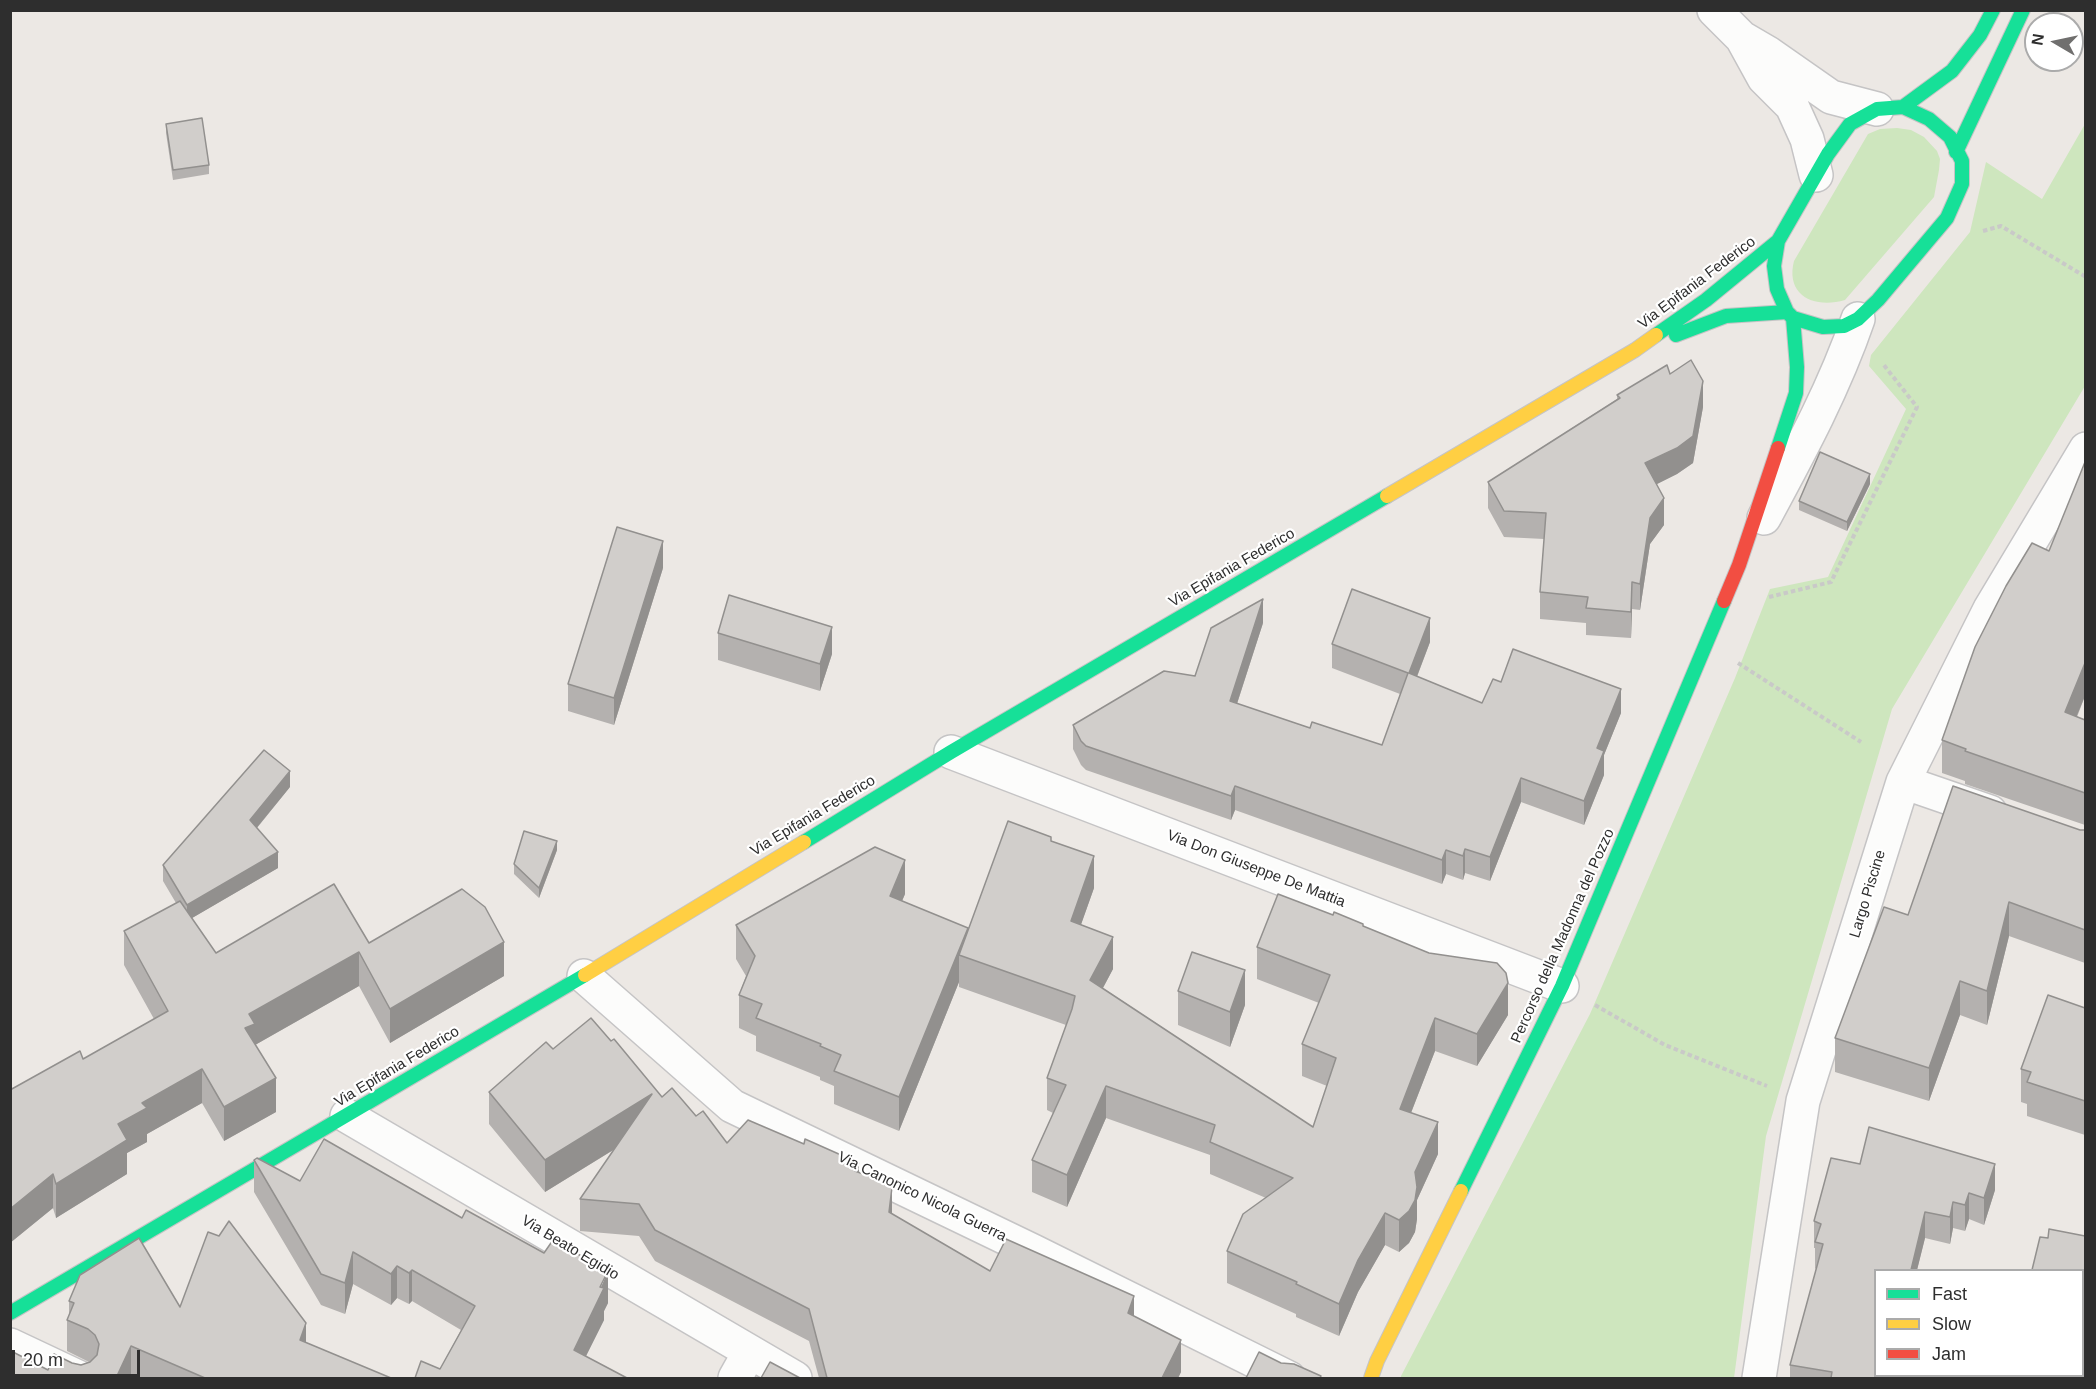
<!DOCTYPE html>
<style>
body{margin:0}
#map{position:relative;width:2096px;height:1389px;overflow:hidden;background:#ece8e4;font-family:Helvetica,sans-serif}
canvas{display:block}
.frame{position:absolute;inset:0;border:12px solid #2e2e2e;pointer-events:none}
.legend{position:absolute;left:1874px;top:1269px;width:210px;height:108px;box-sizing:border-box;background:#fff;border:2px solid #ababab;margin:0;padding:8px 10px;list-style:none;font-size:18px;color:#2e2e2e}
.legend li{display:flex;align-items:center;gap:12px;height:30px}
.legend b{width:30px;border:2px solid #ababab}
.north{position:absolute;left:2024px;top:12px;width:60px;height:60px;box-sizing:border-box;background:#fff;border:2px solid #ababab;border-radius:50%;rotate:279deg;font-size:16px;font-weight:700;line-height:24px;text-align:center;color:#2e2e2e}
.north::after{content:'';display:block;margin:auto;width:21px;height:27px;background:#706f6e;clip-path:polygon(50% 0,100% 100%,50% 72%,0 100%)}
.scale{position:absolute;left:12px;top:1350px;width:128px;height:27px;box-sizing:border-box;border:3px solid #2e2e2e;border-top:0;padding-left:8px;font-size:18px;line-height:21px;white-space:nowrap;color:#2e2e2e;-webkit-text-stroke:4px #fff;paint-order:stroke}
</style>
<div id="map">
<canvas width="2096" height="1389"></canvas>
<div class="frame"></div>
<ul class="legend">
<li><b style="height:8px;background:#16e098"></b>Fast</li>
<li><b style="height:8px;background:#ffcf43"></b>Slow</li>
<li><b style="height:8px;background:#f24e42"></b>Jam</li>
</ul>
<div class="north">N</div>
<div class="scale">20 m</div>
</div>
<script>
const context = document.querySelector('canvas').getContext('2d');
context.lineJoin = 'round';
function paint(path, color) {
  context.fillStyle = color;
  context.fill(path, 'evenodd');
}
function stroke(path, color, width, dash) {
  context.strokeStyle = color;
  context.lineWidth = width;
  context.lineCap = dash ? 'butt' : 'round';
  context.setLineDash(dash || []);
  context.stroke(path);
}
function label(font, color, halo, rows, align = 'center') {
  context.font = font + ' Helvetica,sans-serif';
  context.lineWidth = 4.5;
  context.setLineDash([]);
  context.textBaseline = 'middle';
  context.strokeStyle = halo;
  context.fillStyle = color;
  for (const [text, x, y, turn = 0] of rows) {
    context.save();
    context.translate(x, y);
    context.rotate((+turn || 0) * Math.PI / 180);
    context.textAlign = isNaN(turn) ? turn : align;
    if (halo) context.strokeText(text, 0, 0);
    context.fillText(text, 0, 0);
    context.restore();
  }
}
const green = new Path2D(`
 M2085 124V386L1892 709 1766 1136 1734 1378H1401V1376L1590 1014 1735 678 1770 589 1828 577 1906 409 1869 366 1871 355 1970 232 1986 162 2042 199Z
 M1897 128 1911 130 1924 137 1937 151 1940 159 1939 170 1934 197 1845 300C1815 309 1785 296 1794 261L1868 134 1880 129Z`);
const path = new Path2D(`
 M1983 231 2001 226 2086 277
 M1769 597 1831 582 1917 407 1883 364
 M1738 663 1861 742
 M1595 1005 1665 1045 1767 1086`);
const street = new Path2D(`
 M1714 10 1742 38 1764 78 1792 106 1807 139 1816 175
 M1744 39 1768 53 1831 97 1877 109
 M1764 518C1799 453 1834 389 1858 319
 M951 752 1562 986
 M1903 782 1990 812
 M584 976 732 1106 1033 1251 1289 1378
 M347 1116 795 1378
 M10 1345 80 1378
 M735 1378 749 1353
 M1759 1378 1803 1101 1903 782 1990 609 2086 449`);
const fast = new Path2D(`
 M1903 107 1929 119 1950 137 1962 161V184L1947 218 1878 300 1858 319 1844 326 1823 327 1793 318 1787 312 1777 289 1774 266 1778 241 1828 154 1850 124 1877 109Z
 M1903 107 1952 71 1980 35 1993 10
 M1956 152 2023 10
 M1656 335 1706 300 1778 241
 M1676 335 1726 316 1787 312
 M1778 448 1796 393 1797 367 1793 318
 M804 842 951 752 1387 496
 M1461 1191 1562 986 1724 601
 M10 1313 585 975`);
const slow = new Path2D(`
 M1387 496 1635 350 1656 335
 M585 975 804 842
 M1371 1378 1377 1361 1461 1191`);
const jam = new Path2D(`
 M1724 601 1739 565 1778 448`);
const wall = new Path2D(`
 M166 124 209 165V174L173 180 166 133Z
 M1670 374 1703 407 1693 463 1677 474 1657 484 1664 525 1650 544 1640 610 1632 609 1631 638 1586 635V623L1540 619V592L1544 539 1504 537 1488 508V482L1617 399V395Z
 M1870 484 1847 531 1799 510V501Z
 M2049 551 2085 696 2077 717 2085 720V825L1965 784V781L1942 773V740Z
 M663 568 614 725 568 711V684Z
 M1263 623 1237 704 1310 728 1382 745 1400 694 1332 668V644L1430 642 1417 677 1482 703 1501 682 1621 713 1604 755V775L1584 825 1521 802 1490 881 1465 873 1463 880 1446 874 1442 884 1235 810 1231 820 1086 770 1081 765 1073 749V725L1195 676Z
 M718 633 832 654 820 691 718 660Z
 M290 787 257 828 278 868 192 918 216 953 369 943 504 976 390 1043 359 986 255 1045 276 1112 224 1141 202 1103 147 1134V1142L127 1153V1174L56 1218 53 1208 10 1243V1090L83 1059 154 1019 124 965V931L176 903 163 881V865Z
 M2080 830H2085V963L2009 936 1987 1025 1960 1015 1929 1101 1835 1072V1038L1908 915Z
 M1051 841 1094 888 1081 924 1113 969 1103 988 1313 1127 1327 1086 1302 1076V1044L1319 1003 1257 979V947L1363 927 1508 1015 1477 1066 1435 1051 1411 1113 1438 1154 1417 1200V1219L1415 1232 1409 1243 1399 1252 1385 1245 1358 1292 1339 1336 1296 1317V1314L1227 1283V1251L1266 1198 1210 1174V1155L1106 1118 1067 1207 1032 1192V1160L1053 1113 1047 1110V1078L1066 1025 959 987V982L899 1131 834 1104V1086L820 1080V1077L756 1051V1036L739 1028V995L746 976 736 959V925L905 894 902 901 968 931Z
 M557 850 539 898 514 874V864Z
 M1178 991 1245 1005 1230 1047 1178 1025Z
 M2085 1008V1135L2027 1116V1104L2021 1102V1069Z
 M611 1041 662 1097 696 1116 727 1143 859 1172 892 1214 990 1271 1134 1316 1181 1372 1178 1378H819L809 1341 655 1261 639 1236 580 1231V1199L615 1149 545 1192 489 1124V1092L553 1049Z
 M1831 1158 1995 1190 1984 1225 1969 1219 1965 1231 1953 1228 1950 1244 1925 1238 1917 1270H1875V1376L2040 1378H1790V1365L1816 1269 1815 1268V1248H1814V1221Z
 M254 1160 300 1181 608 1303 604 1311V1320L586 1356 440 1369 461 1330 412 1301 409 1304 397 1298 391 1305 353 1284 345 1314 321 1305 254 1192Z
 M2085 1236V1355H2082V1270L2048 1238Z
 M69 1301 180 1307 306 1343 391 1378H131L48 1370 72 1363 81 1365 89 1362 67 1351V1320L69 1315Z`);
const shadedWall = new Path2D(`
 M1703 381V407L1693 463 1677 474 1645 490V463Z
 M1870 474V484L1847 531V522Z
 M1664 498V525L1650 544 1640 610V584L1650 518Z
 M663 541V568L614 725V698Z
 M1632 582V609L1631 638V612Z
 M1263 599V623L1230 725V701Z
 M1430 618V642L1409 697V673Z
 M832 627V654L820 691V664Z
 M2085 663V696L2065 744V712Z
 M1621 689V713L1604 755V775L1584 825V801L1597 748Z
 M290 771V787L250 836V820Z
 M1521 778V802L1490 881V857Z
 M1235 786V810L1231 820V796Z
 M557 841V850L539 898V888Z
 M1465 849V873L1463 880V856Z
 M1446 850V874L1442 884V860Z
 M278 852V868L187 921V905Z
 M1094 856V888L1071 953V921Z
 M905 860V894L890 929V896Z
 M2009 902V936L1987 1025V991Z
 M968 928V958L959 955V982L899 1131V1097Z
 M1113 937V969L1090 1012V980Z
 M504 942V976L390 1043V1009Z
 M359 952V986L255 1045 245 1028 249 1014Z
 M1245 970V1005L1230 1047V1012Z
 M1960 981V1015L1929 1101V1068Z
 M1508 983V1015L1477 1066V1034Z
 M1435 1018V1051L1400 1141V1109Z
 M202 1069V1103L147 1134V1142L127 1153V1174L56 1218V1184L118 1124 142 1103Z
 M276 1078V1112L224 1141V1107Z
 M1106 1086V1118L1067 1207V1175Z
 M652 1094V1126L545 1192V1160Z
 M1438 1122V1154L1417 1200V1219L1415 1232 1409 1243 1399 1252V1220L1415 1172Z
 M859 1163V1195L855 1171Z
 M1995 1164V1190L1984 1225V1198Z
 M53 1174V1208L10 1243V1209Z
 M892 1187V1219L889 1212Z
 M1969 1193V1219L1965 1231V1205Z
 M1953 1202V1228L1950 1244V1217Z
 M1925 1212V1238L1917 1270H1911Z
 M1385 1213V1245L1358 1292 1339 1336V1304L1358 1260Z
 M353 1252V1284L345 1314V1283Z
 M397 1266V1298L391 1305V1274Z
 M412 1270V1301L409 1304V1273Z
 M608 1271V1303L604 1311V1320L575 1378 574 1350Z
 M1134 1296V1328L1128 1313Z
 M306 1323V1355L300 1340Z
 M1181 1340V1372L1178 1378H1162Z
 M131 1346V1378H116Z`);
const building = new Path2D(`
 M202 118 209 165 173 170 166 124Z
 M1691 360 1703 381 1693 436 1677 448 1645 463 1664 498 1650 518 1640 584 1632 582 1631 612 1586 608 1588 597 1540 592 1546 513 1504 511 1488 482 1620 398 1617 395 1667 365 1670 374Z
 M1820 452 1870 474 1847 522 1799 501Z
 M2085 462V663L2065 712 2085 720V793L1965 751 1966 749 1942 740 1975 647 2006 586 2032 543 2049 551Z
 M617 527 663 541 614 698 568 684Z
 M1352 589 1430 618 1409 673 1482 703 1493 679 1501 682 1513 649 1621 689 1597 748 1604 751 1584 801 1521 778 1490 857 1465 849 1463 856 1446 850 1442 860 1235 786 1231 796 1086 746 1081 741 1073 725 1164 671 1195 676 1211 628 1263 599 1230 701 1310 728 1312 722 1382 745 1408 673 1332 644Z
 M729 595 832 627 820 664 718 633Z
 M264 750 290 771 250 820 278 852 187 905 163 865Z
 M1953 786 2080 830H2085V930L2009 902 1987 991 1960 981 1929 1068 1835 1038 1884 907 1908 915Z
 M1008 821 1051 837V841L1094 856 1071 921 1113 937 1090 980 1313 1127 1336 1058 1302 1044 1330 975 1257 947 1278 894 1333 915 1334 912 1363 924V926L1429 953 1497 963 1506 973 1508 983 1477 1034 1435 1018 1400 1109 1438 1122 1415 1172 1417 1187 1415 1200 1409 1211 1399 1220 1385 1213 1358 1260 1339 1304 1296 1284 1297 1282 1227 1251 1243 1214 1293 1178 1210 1142 1215 1125 1106 1086 1067 1175 1032 1160 1066 1085 1047 1078 1072 1009 1075 996 959 955Z
 M524 831 557 841 539 888 514 864Z
 M875 847 905 860 890 896 968 928 899 1097 834 1071 841 1055 820 1046 821 1044 756 1018 762 1004 739 995 755 956 736 925Z
 M334 884 369 943 462 889 485 907 504 942 390 1009 359 952 249 1014 255 1024 245 1028 276 1078 224 1107 202 1069 142 1103 147 1108 118 1124 127 1140 56 1184 53 1174 10 1209V1090L80 1051 83 1059 168 1011 124 931 180 901 216 953Z
 M1192 952 1245 970 1230 1012 1178 991Z
 M2048 995 2085 1008V1101L2027 1082 2031 1072 2021 1069Z
 M591 1018 611 1041 614 1039 662 1097 672 1088 696 1116 703 1111 727 1143 748 1120 804 1144 805 1139 859 1163 855 1171 879 1180 892 1187 889 1212 990 1271 1006 1239 1134 1296 1128 1313 1181 1340 1162 1378H827L809 1309 655 1230 639 1204 580 1199 652 1094 545 1160 489 1092 546 1042 553 1049Z
 M1869 1127 1995 1164 1984 1198 1969 1193 1965 1205 1953 1202 1950 1217 1925 1212 1911 1270H1875V1376H2026L2040 1378H1831L1832 1372 1790 1365 1823 1244 1815 1242 1821 1224 1814 1221 1831 1158 1860 1164Z
 M324 1139 462 1218 466 1210 544 1253 553 1240 608 1271 600 1287 604 1288 574 1350 627 1378H415L421 1361 440 1369 475 1306 412 1270 409 1273 397 1266 391 1274 353 1252 345 1283 321 1274 254 1160 257 1158 300 1181Z
 M229 1221 306 1323 300 1340 391 1378H205L131 1346 116 1378H10V1355L13 1352 48 1370 54 1354 72 1363 81 1365 90 1362 97 1355 99 1344 95 1335 88 1329 67 1320 74 1303 69 1301 80 1275 139 1238 180 1307 208 1232 219 1236Z
 M2049 1229 2085 1236V1322H2082V1270H2032L2040 1237 2048 1238Z
 M1259 1352 1281 1363 1294 1364 1321 1376 1320 1378H1246Z
 M770 1362 800 1378H761Z`);
const streetNames = [
 ["Via Epifania Federico",1697,283,-37],
 ["Via Epifania Federico",1232,568,-30],
 ["Via Epifania Federico",813,816,-31],
 ["Via Don Giuseppe De Mattia",1256,869,21],
 ["Largo Piscine",1868,894,-73],
 ["Percorso della Madonna del Pozzo",1563,936,-66],
 ["Via Epifania Federico",397,1067,-31],
 ["Via Canonico Nicola Guerra",922,1197,26],
 ["Via Beato Egidio",570,1248,31]
];
paint(green, '#cee6be');
stroke(street, '#c5c4c5', 36);
stroke(fast, '#c5c4c5', 16);
stroke(slow, '#c5c4c5', 16);
stroke(jam, '#c5c4c5', 16);
stroke(path, '#c9c9c8', 4, [4.5, 3]);
stroke(street, '#fcfcfb', 33);
stroke(fast, '#16e098', 14);
stroke(slow, '#ffcf43', 14);
stroke(jam, '#f24e42', 14);
paint(wall, '#b4b1af');
paint(shadedWall, '#92908e');
paint(building, '#d1cecb');
stroke(building, '#92908e', 1.5);
label('15px', '#2e2e2e', '#fff', streetNames);
</script>
